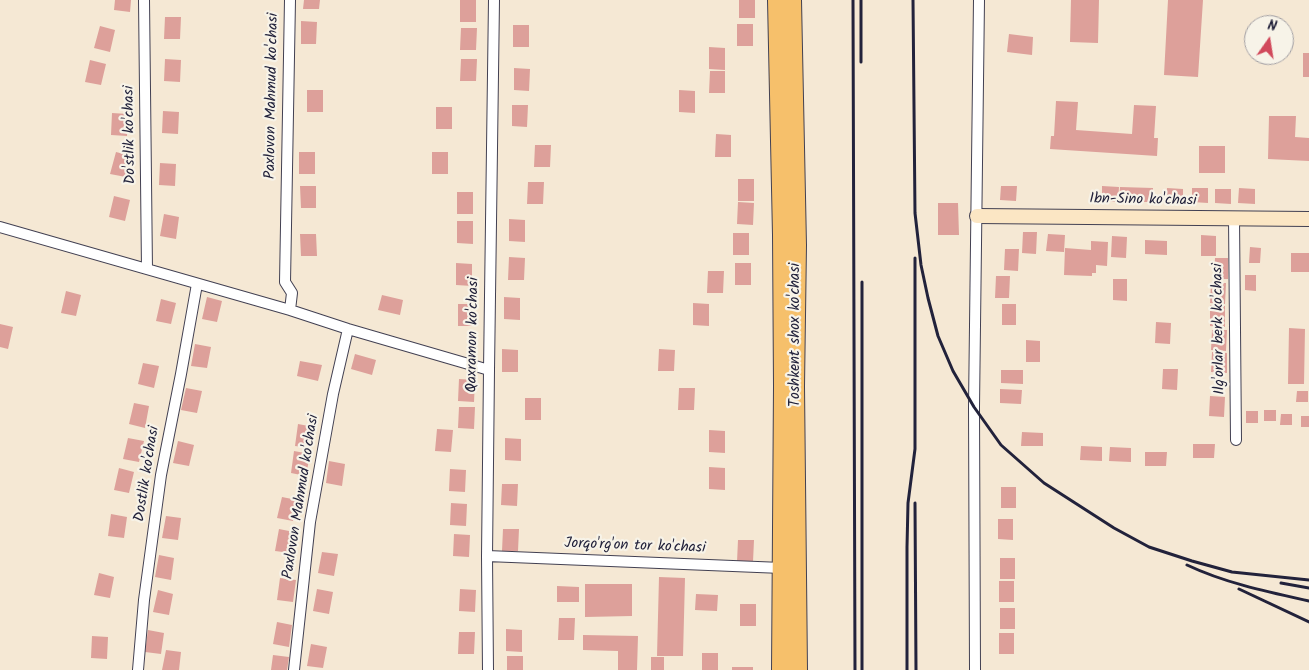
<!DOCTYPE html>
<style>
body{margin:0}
#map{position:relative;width:1309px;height:670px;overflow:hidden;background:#f5e8d4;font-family:Kalam,sans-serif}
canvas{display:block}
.north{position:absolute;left:1244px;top:15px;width:50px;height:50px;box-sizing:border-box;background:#f7f3e8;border:1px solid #a29fa3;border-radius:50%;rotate:13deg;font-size:14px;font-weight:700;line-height:20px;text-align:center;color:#22223b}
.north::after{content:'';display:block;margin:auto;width:18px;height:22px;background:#d1495b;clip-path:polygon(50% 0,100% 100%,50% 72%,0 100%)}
</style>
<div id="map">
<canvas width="1309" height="670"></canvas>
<div class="north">N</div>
</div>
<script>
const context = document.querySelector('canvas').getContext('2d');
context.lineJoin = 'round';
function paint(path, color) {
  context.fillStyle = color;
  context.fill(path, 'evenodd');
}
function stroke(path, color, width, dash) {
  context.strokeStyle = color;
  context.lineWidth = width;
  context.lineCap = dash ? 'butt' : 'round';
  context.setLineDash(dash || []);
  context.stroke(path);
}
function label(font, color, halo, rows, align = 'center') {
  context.font = font + ' Kalam,sans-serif';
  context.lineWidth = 4.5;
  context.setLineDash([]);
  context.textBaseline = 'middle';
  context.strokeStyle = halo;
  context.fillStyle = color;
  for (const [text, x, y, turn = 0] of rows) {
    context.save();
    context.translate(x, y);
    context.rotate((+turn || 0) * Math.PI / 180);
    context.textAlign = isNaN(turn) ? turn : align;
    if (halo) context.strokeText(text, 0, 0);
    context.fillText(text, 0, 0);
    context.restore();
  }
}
const building = new Path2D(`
 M115 0H131L130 12 114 10Z
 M304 0H320L319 9H303Z
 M460 0H476V22H460Z
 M739 0H755V18H739Z
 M1071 0H1099L1098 43 1070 42Z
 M1168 0H1203L1198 77 1164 75Z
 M165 17H181L180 39H164Z
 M301 21 317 22 316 44H301Z
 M737 24H753V46H737Z
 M513 25H529V47H513Z
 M100 26 115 30 110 52 94 48Z
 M461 28H477L476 50H460Z
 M1009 34 1033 37 1032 55 1007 52Z
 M709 47 725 48V70L709 69Z
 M1303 53H1309V77H1303Z
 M165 59 181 60 180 82 164 81Z
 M461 59H477L476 81H460Z
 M90 60 106 64 101 85 85 82Z
 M514 68 530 69 529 91 514 90Z
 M710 71H725V93H709Z
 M307 90H323V112H307Z
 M679 90 695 91V113L679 112Z
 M1056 101 1078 102 1076 130 1132 134 1134 105 1156 106 1154 138H1158L1157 156 1050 149 1051 136H1054Z
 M512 105H528L527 127 512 126Z
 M436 107H452V129H436Z
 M163 111 179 112 178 134 162 133Z
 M112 113 128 114 127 136 111 135Z
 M1269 116H1296L1295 137 1309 138V161L1268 159Z
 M716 134 731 135V157H715Z
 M535 145H551L550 167H534Z
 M1199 146H1225V173H1199Z
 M116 152 131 156 126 177 110 174Z
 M299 152H315V174H299Z
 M432 152H448V174H432Z
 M160 163 176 164 175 186 159 185Z
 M738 179H754V201H738Z
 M528 182H544L543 204H527Z
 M300 186H316V208H301Z
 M1001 186H1017L1016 201 1000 200Z
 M1102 186 1119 187 1118 202 1102 201Z
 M1120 187 1153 188V202H1119Z
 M1167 188 1183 189V203H1166Z
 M1192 188H1208V203L1192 202Z
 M1239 188 1255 189V204L1238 203Z
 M1215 189H1231V204L1215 203Z
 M457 192H473V214H457Z
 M114 196 130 200 125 221 109 217Z
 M738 202 754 203 753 225 737 224Z
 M938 203H958L959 235H938Z
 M164 214 179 217 176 239 160 236Z
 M509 219 525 220V242L509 241Z
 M457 221H473V244L457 243Z
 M1023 232H1037L1036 254 1022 253Z
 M733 233H749V255H733Z
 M300 234H316L317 256H301Z
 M1048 234 1065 235 1064 252 1046 251Z
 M1201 235 1216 236V256H1201Z
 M1112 236 1127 237 1126 258 1111 257Z
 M1145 240 1167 241V255L1145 254Z
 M1091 241 1108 242 1107 266 1096 265V273H1092V276L1064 275 1065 248 1091 250Z
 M1250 247 1261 248 1260 263H1249Z
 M1005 249H1019L1018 271 1004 270Z
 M1291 253H1309V272H1291Z
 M509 257 525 258 524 280H508Z
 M1215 258H1228V279H1214Z
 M456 263 472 264V286L456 285Z
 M735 263H751V285H735Z
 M708 271H724L723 293H707Z
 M1245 275H1256V291L1245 290Z
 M996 276H1010L1009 298H995Z
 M1113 279H1127V301L1113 300Z
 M1211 283H1226L1225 304 1210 303Z
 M66 291 81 295 76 316 61 313Z
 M382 295 403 300 400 315 378 310Z
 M207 297 222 301 217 322 202 319Z
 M504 297 520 298V320L504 319Z
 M161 299 176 303 171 324 156 321Z
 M693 303 709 304V326L693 325Z
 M458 304H474V326H458Z
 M1002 304H1016V325H1002Z
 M1210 305 1225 306V327L1210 326Z
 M1156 322 1171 323 1170 344 1155 343Z
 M0 324 13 327 8 349 0 347Z
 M1289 328 1305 329 1304 384H1288Z
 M1212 330H1227L1226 351 1211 350Z
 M1026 340 1040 341V362H1026Z
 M195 344 211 347 207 368 191 366Z
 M502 349 518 350V372H502Z
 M659 349 675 350 674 371H658Z
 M1212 352 1227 353V373L1211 372Z
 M355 354 376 360 372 375 351 369Z
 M300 361 322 365 318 381 297 376Z
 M143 363 159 366 154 388 138 384Z
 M1163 369H1178L1177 390 1162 389Z
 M1001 370H1023V384L1001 383Z
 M459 379 475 380 474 402 458 401Z
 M186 388 202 391 197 413 181 410Z
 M679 388H695L694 410H678Z
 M1000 389 1022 390 1021 404 1000 403Z
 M1297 391H1308V402H1296Z
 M1210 396 1225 397 1224 417 1209 416Z
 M525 398H541V420H525Z
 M134 403 149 406 145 428 129 424Z
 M459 407H475L474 429 458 428Z
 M1264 410H1276V421H1264Z
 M1246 411H1258V423H1246Z
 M1281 414H1292V425H1280Z
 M1301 416H1309V427H1301Z
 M298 424 314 427 311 448 295 446Z
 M437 429 453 430 451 452 435 451Z
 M709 430 725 431V453L709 452Z
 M1022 432 1043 433V446H1021Z
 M128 438 144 441 139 462 123 459Z
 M505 438 521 439V461L505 460Z
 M178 441 194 445 189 466 173 463Z
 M1193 444H1215L1214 458H1193Z
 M1081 446 1102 447V461L1080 460Z
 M1110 447 1131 448V462L1109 461Z
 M294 451 310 454 306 476 291 473Z
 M1145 452H1167L1166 466H1145Z
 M329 461 345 464 342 486 326 483Z
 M709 467 725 468V490L709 489Z
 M119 468 134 472 129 493 114 490Z
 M450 469 466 470 465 492 449 491Z
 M502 484H518L517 506 501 505Z
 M1001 487H1016V508H1001Z
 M282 497 297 500 293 521 277 518Z
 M451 503 467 504 466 526 450 525Z
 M111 514 127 517 124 538 108 536Z
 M166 516 181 518 178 540 162 538Z
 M998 519H1013V540L998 539Z
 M279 529 294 532 291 553 275 551Z
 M503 529H519L518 551H502Z
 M454 534 470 535 469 557 453 556Z
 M738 540H754L753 562H737Z
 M322 552 338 554 334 576 318 573Z
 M159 555 174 558 171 580 155 577Z
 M1000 558H1015V579H1000Z
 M99 573 114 577 110 598 94 595Z
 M659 577 685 578 683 656H657Z
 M280 578 296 580 293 602 277 600Z
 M999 581H1014V602H999Z
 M585 584H632V616L585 617Z
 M557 586 579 587V602H557Z
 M317 589 333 592 329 614 313 611Z
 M460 589 476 590 475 612 459 611Z
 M158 590 173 594 169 615 153 612Z
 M696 594 718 595 717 611 695 610Z
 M740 604H756V626H740Z
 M1000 608H1015V629H1000Z
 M559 618H575L574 640H558Z
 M277 622 292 625 289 647 273 644Z
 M506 629 522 630V652L506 651Z
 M148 630 164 633 161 654 145 652Z
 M459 632H475L474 654H458Z
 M999 633H1014V654H999Z
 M583 635 638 636 637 670H618V651L583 650Z
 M92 636 108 637 107 659 91 658Z
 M311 644 327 647 323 668 307 666Z
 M166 650 181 652 179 670H162Z
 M702 653H718V670H702Z
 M273 655 289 657 287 670H271Z
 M507 656H523V670H507Z
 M651 657H664V670H651Z
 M732 667H753V670H732Z`);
const street = new Path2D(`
 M144 0 147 269
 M1234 218 1236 440
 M0 227 290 310 348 329 489 370
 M290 310 292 293 285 282 290 0
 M487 556 782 568
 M138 670 144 600 161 475 181 374 197 284
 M294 670 310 522 333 394 348 329
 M488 670 487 556 489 370 494 0
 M975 670 974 407 979 0`);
const secondary = new Path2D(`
 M977 216 1309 219`);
const highway = new Path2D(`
 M777 0 782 235 783 386 781 670
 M792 0 797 245 795 386 798 670`);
const rail = new Path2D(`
 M853 0 855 670
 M861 0V62
 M913 0 915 213 921 265 928 298 938 336 953 371 974 407 1001 445 1044 483 1114 528 1149 547 1192 561 1232 572 1309 580
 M862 282V670
 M915 503 916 670
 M1187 565C1225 583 1268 592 1309 601
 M1281 583 1309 588
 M1239 589 1309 622
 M907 670V547L908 503 915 449V258`);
const streetNames = [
 ["Paxlovon Mahmud ko'chasi",273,96,-89],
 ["Do'stlik ko'chasi",131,135,-91],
 ["Ibn-Sino ko'chasi",1143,201,1],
 ["Ilg'orlar berk ko'chasi",1220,329,-91],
 ["Qaxramon ko'chasi",474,335,-89],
 ["Toshkent shox ko'chasi",796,335,-90],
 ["Dostlik ko'chasi",148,474,-81],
 ["Paxlovon Mahmud ko'chasi",302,497,-81],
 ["Jorqo'rg'on tor ko'chasi",635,547,2]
];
paint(building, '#dda09a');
stroke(street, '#424052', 12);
stroke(secondary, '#424052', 16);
stroke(highway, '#424052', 20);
stroke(street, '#fff', 10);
stroke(secondary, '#fbe6c4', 14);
stroke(highway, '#f6c06b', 18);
stroke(rail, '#22223b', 3);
label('15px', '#22223b', '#f7f3e8', streetNames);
</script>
